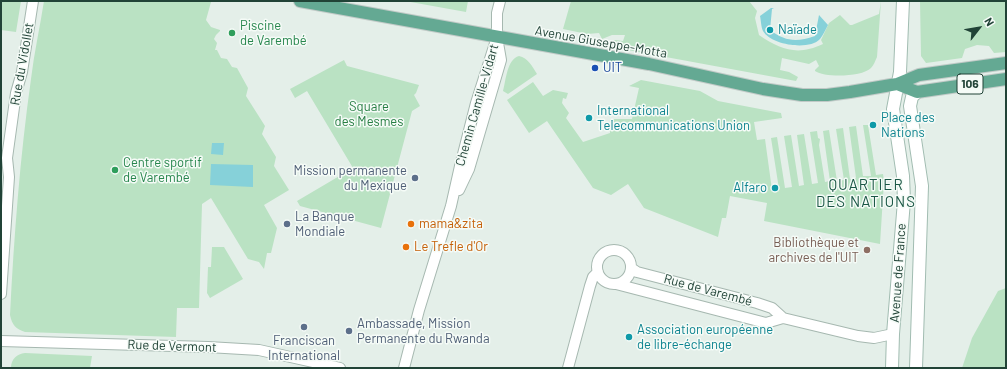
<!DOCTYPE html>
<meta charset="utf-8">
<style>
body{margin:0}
#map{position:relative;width:1007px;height:369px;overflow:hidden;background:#e4efe9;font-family:Barlow,sans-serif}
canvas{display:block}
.frame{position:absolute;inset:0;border:2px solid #214337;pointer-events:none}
.north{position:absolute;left:959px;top:8px;width:40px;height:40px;-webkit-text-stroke:3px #f5fbf7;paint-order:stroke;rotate:59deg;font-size:11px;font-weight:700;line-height:16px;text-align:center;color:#214337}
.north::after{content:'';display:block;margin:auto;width:14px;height:18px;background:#214337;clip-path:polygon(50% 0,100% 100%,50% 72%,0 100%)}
</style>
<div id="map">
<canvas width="1007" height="369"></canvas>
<div class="frame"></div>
<div class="north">N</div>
</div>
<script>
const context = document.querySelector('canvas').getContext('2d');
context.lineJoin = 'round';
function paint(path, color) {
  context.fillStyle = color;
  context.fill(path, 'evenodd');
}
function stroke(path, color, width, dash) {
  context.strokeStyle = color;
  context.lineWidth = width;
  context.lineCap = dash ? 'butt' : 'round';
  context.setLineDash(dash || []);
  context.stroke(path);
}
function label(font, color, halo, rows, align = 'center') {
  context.font = font + ' Barlow,sans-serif';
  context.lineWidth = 3;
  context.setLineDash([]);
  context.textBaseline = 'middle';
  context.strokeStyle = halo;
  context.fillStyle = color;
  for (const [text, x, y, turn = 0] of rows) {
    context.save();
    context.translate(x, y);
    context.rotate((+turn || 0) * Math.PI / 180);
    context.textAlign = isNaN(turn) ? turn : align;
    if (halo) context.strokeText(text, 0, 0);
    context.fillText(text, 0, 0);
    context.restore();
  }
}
const green = new Path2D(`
 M1 1H21L16 32 1 30Z
 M44 1H210L211 2 206 20 211 27 220 30V31L216 35 214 39 217 43 215 50H217L221 58 227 59 232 67 237 68 248 88 246 96 265 126 262 134 276 157 274 166 289 190 264 205 277 228 271 253H267L264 269 259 262 248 259 211 198 202 204 199 308H177L176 337 25 332C16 329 12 325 10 315 14 236 20 157 31 79 34 53 40 27 44 1Z
 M405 1H468L466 12Z
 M571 1H749L757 11 755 18 759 35C781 50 798 56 823 44L821 40 829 23 840 15 850 25H852L879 14 881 1 877 57C875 61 874 65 871 68 862 77 825 78 815 71V70L819 66 816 60 809 64 782 58 780 70 789 72 798 77 796 81 606 46 608 43 615 40 623 41 625 35H612L602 39 599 33 587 34 563 29Z
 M920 1H1006V52L994 53 989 46 977 45 965 49 962 58 926 63 921 56Z
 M519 56C528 58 532 66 537 74L508 94 503 91C506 80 507 59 519 56Z
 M344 60 347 66 419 85 416 93 414 95 420 106 412 111 381 228 300 206 297 201 353 168 307 91 295 98 290 89Z
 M641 80 700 91 718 101 781 113 782 118 754 122 757 140 765 139 772 190 779 189 771 138 777 137 785 188 792 187 784 136 791 135 799 186 804 185 797 135 804 134 812 184 818 183 810 132 817 131 818 138 820 139 819 145 825 182 830 181 823 131 829 130 837 181 844 180 836 129 843 128 850 179 856 178 849 127 856 126 863 176H871L863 125H868L876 175 883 174 884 181 880 244 764 221 767 203 730 196 726 218H722L718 237 644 208 628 184 611 195 593 188 547 121 529 133 507 100 533 82 543 96 553 90 568 93 566 99 563 98 562 103 569 113 566 118 583 142 610 133V119H632L639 88 629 86Z
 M212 247H224L243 279 210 298 207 293 208 267H211Z
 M1006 288V368H962L972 338 998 291Z
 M25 353 92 356 90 368H11C11 359 17 354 25 353Z`);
const water = new Path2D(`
 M771 8H774L772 9 770 30C786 42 797 42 815 36L819 15 828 25C826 29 823 35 820 39 809 51 771 45 763 31 761 27 761 20 760 16Z
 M212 143H224L223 155 211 154Z
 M211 164 253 165V187L210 185Z`);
const street = new Path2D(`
 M459 190 469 169 501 60 497 37V13L500 1
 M597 267a17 17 0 1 1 34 0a17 17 0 1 1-34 0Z
 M631 268 637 272 757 303 772 308 783 318 858 336 874 338 893 334
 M616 284 766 323 783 318
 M1 294 9 177 7 158 16 93 22 72 33 1
 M1 341 208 347 259 350 340 368
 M404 368 419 310 451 206 460 166 476 103 497 37
 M568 368 590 286 593 277 598 272`);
const secondary = new Path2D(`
 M892 368 893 334 904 201 903 176 893 109 900 72 903 1
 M916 368 922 186 910 106 912 97 917 92`);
const primary = new Path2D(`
 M300 1 649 64 763 89 802 95H827L850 92 897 84 919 75 1006 63
 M897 84 917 92 1006 79`);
const markers = [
 [770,30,4,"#0f9aa8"],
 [232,33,4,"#2e9e5b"],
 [595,68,4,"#1a4fb4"],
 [589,118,4,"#0f9aa8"],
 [873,125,4,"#0f9aa8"],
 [115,170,4,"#2e9e5b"],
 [415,178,4,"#5c6f8a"],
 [775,188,4,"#0f9aa8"],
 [287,224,4,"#5c6f8a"],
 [411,224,4,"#e8710a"],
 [406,247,4,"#e8710a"],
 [867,250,4,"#8d6e63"],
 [304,327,4,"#5c6f8a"],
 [349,331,4,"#5c6f8a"],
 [629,337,4,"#0f9aa8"]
];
const shields = [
 [970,84,26]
];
const shieldNames = [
 ["106",970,84]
];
const leisureNames = [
 ["Piscine",240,26],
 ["de Varembé",240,41],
 ["Centre sportif",123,163],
 ["de Varembé",123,178]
];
const cultureNames = [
 ["Naïade",778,30],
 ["International",597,111],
 ["Telecommunications Union",597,126],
 ["Place des",881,118],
 ["Nations",881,133],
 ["Alfaro",767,188,"right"],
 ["Association européenne",637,330],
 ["de libre-échange",637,345]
];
const streetNames = [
 ["Avenue Giuseppe-Motta",601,42,10],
 ["Rue du Vidollet",22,64,-80],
 ["Chemin Camille-Vidart",477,105,-74],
 ["Avenue de France",898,273,-86],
 ["Rue de Varembé",708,290,15],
 ["Rue de Vermont",172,346,2]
];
const transitNames = [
 ["UIT",603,68]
];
const parkNames = [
 ["Square",369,107],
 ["des Mesmes",369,122]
];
const serviceNames = [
 ["Mission permanente",407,171,"right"],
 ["du Mexique",407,186,"right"],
 ["La Banque",295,217],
 ["Mondiale",295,232],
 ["Ambassade, Mission",357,324],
 ["Permanente du Rwanda",357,339],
 ["Franciscan",304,341,"center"],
 ["International",304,356,"center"]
];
const foodNames = [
 ["mama&zita",419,224],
 ["Le Trefle d'Or",414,247]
];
const educationNames = [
 ["Bibliothèque et",859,243],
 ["archives de l'UIT",859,258]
];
const quarterNames = [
 ["QUARTIER",866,185],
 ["DES NATIONS",866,202]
];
paint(green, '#bae2c3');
paint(water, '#86d1d9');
stroke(street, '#a6b8b0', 12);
stroke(secondary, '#a1bcb1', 14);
stroke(primary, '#c1cac7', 14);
stroke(street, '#fff', 10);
stroke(secondary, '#fff', 12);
stroke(primary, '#64a993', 12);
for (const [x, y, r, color] of markers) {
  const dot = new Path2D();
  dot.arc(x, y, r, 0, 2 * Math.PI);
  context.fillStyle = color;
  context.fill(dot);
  stroke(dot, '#f5fbf7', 1.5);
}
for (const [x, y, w] of shields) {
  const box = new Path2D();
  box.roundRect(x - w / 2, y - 10, w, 20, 3);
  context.fillStyle = '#f5fbf7';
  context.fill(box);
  stroke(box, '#214337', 1);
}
label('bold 12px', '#214337', null, shieldNames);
label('13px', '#27864d', '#f5fbf7', leisureNames, 'left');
label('13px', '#0d838f', '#f5fbf7', cultureNames, 'left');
label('13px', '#214337', '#f5fbf7', streetNames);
label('13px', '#164399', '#f5fbf7', transitNames, 'left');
label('13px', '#267e43', '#f5fbf7', parkNames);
label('13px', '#4e5e75', '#f5fbf7', serviceNames, 'left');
label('13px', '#c56008', '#f5fbf7', foodNames, 'left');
label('13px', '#785e54', '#f5fbf7', educationNames, 'right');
context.letterSpacing = '1px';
label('15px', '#1a5745', '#f5fbf7', quarterNames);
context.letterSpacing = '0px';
</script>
